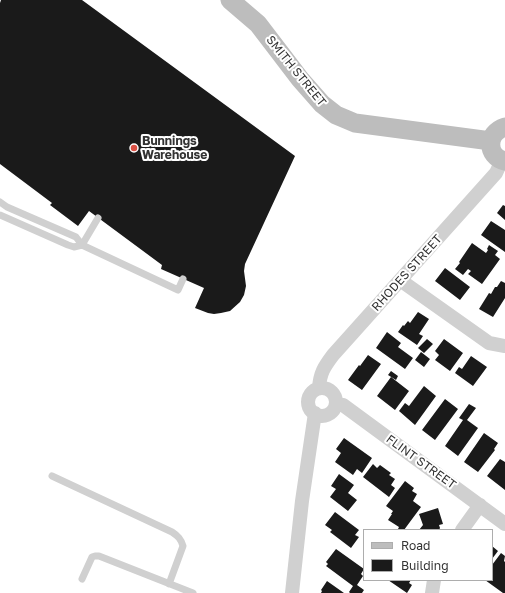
<!DOCTYPE html>
<style>
body{margin:0}
#map{position:relative;width:505px;height:593px;overflow:hidden;background:#fff;font-family:"Golos Text",sans-serif}
canvas{display:block}
.legend{position:absolute;left:363px;top:529px;width:130px;height:52px;box-sizing:border-box;background:#fff;border:1px solid #adadad;margin:0;padding:5px 7px;list-style:none;font-size:12px;color:#333}
.legend li{display:flex;align-items:center;gap:8px;height:20px}
.legend b{width:20px;border:1px solid #adadad}
</style>
<div id="map">
<canvas width="505" height="593"></canvas>
<ul class="legend">
<li><b style="height:5px;background:#bdbdbd"></b>Road</li>
<li><b style="height:11px;background:#1a1a1a"></b>Building</li>
</ul>
</div>
<script>
const context = document.querySelector('canvas').getContext('2d');
context.lineJoin = 'round';
function paint(path, color) {
  context.fillStyle = color;
  context.fill(path, 'evenodd');
}
function stroke(path, color, width, dash) {
  context.strokeStyle = color;
  context.lineWidth = width;
  context.lineCap = dash ? 'butt' : 'round';
  context.setLineDash(dash || []);
  context.stroke(path);
}
function label(font, color, halo, rows, align = 'center') {
  context.font = font + ' "Golos Text",sans-serif';
  context.lineWidth = 4;
  context.setLineDash([]);
  context.textBaseline = 'middle';
  context.strokeStyle = halo;
  context.fillStyle = color;
  for (const [text, x, y, turn = 0] of rows) {
    context.save();
    context.translate(x, y);
    context.rotate((+turn || 0) * Math.PI / 180);
    context.textAlign = isNaN(turn) ? turn : align;
    if (halo) context.strokeText(text, 0, 0);
    context.fillText(text, 0, 0);
    context.restore();
  }
}
const building = new Path2D(`
 M1 0H82L295 156 245 264 244 271 246 286 244 295 240 302 230 311 221 313 214 314 208 313 195 308 204 288 161 269 162 265 89 211 78 226 50 205 52 203 0 164V3Z
 M503 205 505 206V220L497 213Z
 M491 221 505 230V252L481 235Z
 M472 243 486 253 488 250 487 249 489 245 498 251 495 255 500 259 482 284 468 274 471 271 468 269 463 275 455 269 460 263 459 262Z
 M445 268 470 287 460 300 435 281Z
 M501 281 505 283V298L493 317 479 309 489 293 491 294 495 287H497Z
 M418 312 429 319 419 334 423 336 417 345 398 332 403 325 404 326 408 321 410 323Z
 M387 332 401 343 398 347 413 358 405 369 376 348Z
 M427 339 433 344 424 353 418 348Z
 M444 339 463 353 450 371 435 360 439 355 435 351Z
 M421 352 430 359 424 367 415 360Z
 M368 355 381 364 362 390 348 380 359 365 360 366Z
 M471 356 487 367 473 386 455 373 459 367 462 369Z
 M391 371 398 376 396 380 388 375Z
 M391 377 409 391 395 410 377 396Z
 M424 386 436 396 415 425 399 411 405 403 409 406Z
 M445 399 458 409 435 440 422 430Z
 M469 404 476 408 467 420 478 428 458 456 445 446 463 420 459 418Z
 M484 433 498 443 494 449 495 450 478 472 464 462Z
 M344 438 372 458 362 473 357 469 353 475 335 462 341 453 336 449Z
 M500 459 505 462V490L487 476Z
 M373 464 377 468 380 465 391 473 389 475 395 479 391 485 395 488 389 497 363 477Z
 M339 474 354 485 348 493 357 500 348 511 330 497 336 489 331 486Z
 M405 481 414 488 412 491 417 494 413 501 421 507 404 530H400L398 529 399 527 388 520 392 514H391L393 511 386 506Z
 M438 508 443 524 439 525 440 528 439 530H419L423 525 419 514Z
 M335 512 359 530 355 535 359 537 351 548 330 532 332 530 325 525Z
 M492 546 498 551 492 559Z
 M336 549 364 569 361 574 363 576 357 585 364 590 362 593H350L349 592 353 586 326 566 328 564 326 562Z
 M501 553 505 556 504 561 505 562V593H503L485 580H492V568L493 567 492 565Z
 M388 580H411L409 583 412 585 407 593Z
 M327 581 344 593H321L322 591 321 590Z`);
const lane = new Path2D(`
 M0 202 7 207 76 237 82 245 178 290 183 279
 M0 215 68 245 74 247 82 245 98 218
 M52 476 172 532C178 536 181 539 183 546L169 584
 M82 579 92 557 95 556H99L193 593`);
const street = new Path2D(`
 M400 280 489 343 505 346
 M319 388C320 373 324 367 333 355L496 173 502 160
 M308 402a14 14 0 1 1 28 0a14 14 0 1 1-28 0Z
 M336 404 343 405 505 524
 M462 530 480 505
 M292 593 302 501 315 413
 M432 593 434 580`);
const secondary = new Path2D(`
 M230 0 258 24 300 79 322 104 336 115 355 123 491 141
 M505 127C486 133 486 156 505 161`);
const markers = [
 [134,148,4,"#da5044"]
];
const streetNames = [
 ["SMITH STREET",296,71,51],
 ["RHODES STREET",407,273,-48],
 ["FLINT STREET",421,462,36]
];
const poiNames = [
 ["Bunnings",142,141],
 ["Warehouse",142,155]
];
paint(building, '#1a1a1a');
stroke(lane, '#d0d0d0', 7);
stroke(street, '#d0d0d0', 14);
stroke(secondary, '#bdbdbd', 19);
for (const [x, y, r, color] of markers) {
  const dot = new Path2D();
  dot.arc(x, y, r, 0, 2 * Math.PI);
  context.fillStyle = color;
  context.fill(dot);
  stroke(dot, '#fff', 1.5);
}
label('12px', '#333', '#fff', streetNames);
label('bold 12px', '#333', '#fff', poiNames, 'left');
</script>
